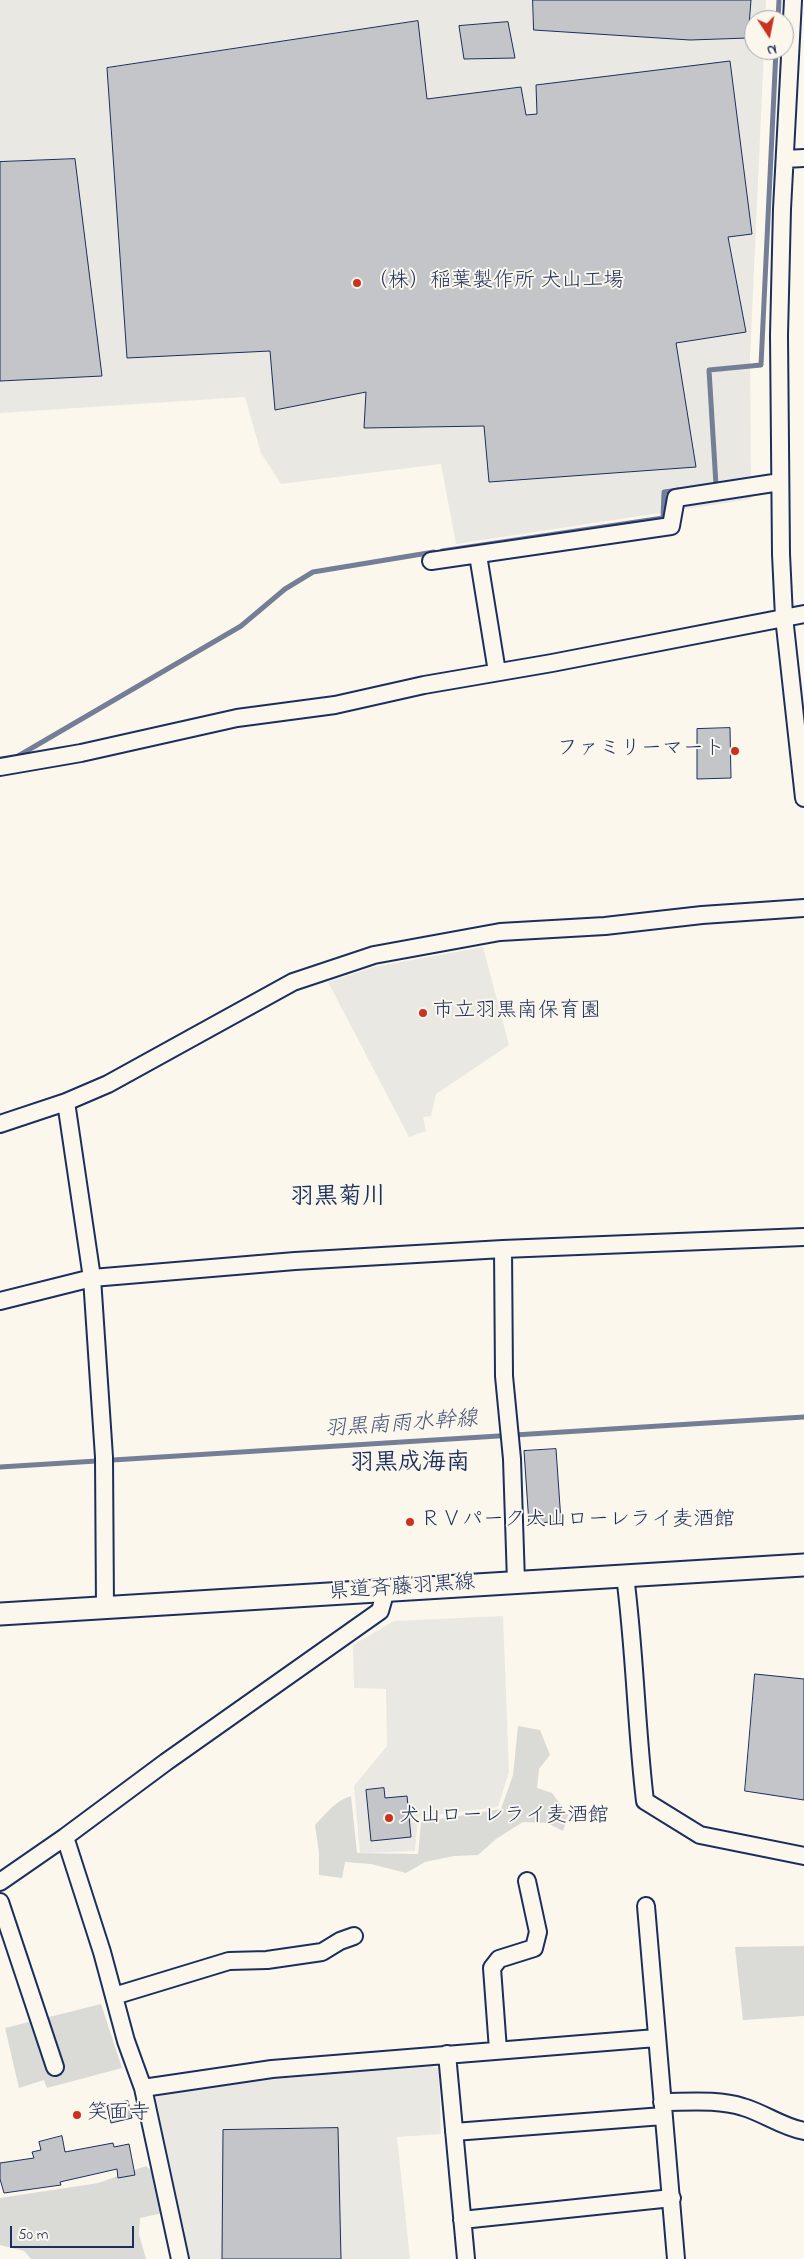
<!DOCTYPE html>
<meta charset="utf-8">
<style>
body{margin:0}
#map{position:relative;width:804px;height:2259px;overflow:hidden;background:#fbf7ec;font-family:"Indie Flower",sans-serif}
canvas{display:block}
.north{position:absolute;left:744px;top:10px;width:50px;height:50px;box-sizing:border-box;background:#fbf7ec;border:1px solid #a1a7b3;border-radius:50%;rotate:169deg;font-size:14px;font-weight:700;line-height:20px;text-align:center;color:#1b2f5e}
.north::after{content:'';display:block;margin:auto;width:18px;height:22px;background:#c8321e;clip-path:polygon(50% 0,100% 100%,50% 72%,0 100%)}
.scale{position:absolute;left:10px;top:2226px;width:124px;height:22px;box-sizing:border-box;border:2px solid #1b2f5e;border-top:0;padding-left:6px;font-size:15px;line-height:18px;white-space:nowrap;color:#1b2f5e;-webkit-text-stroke:4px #fbf7ec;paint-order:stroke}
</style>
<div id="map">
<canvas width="804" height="2259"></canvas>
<div class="north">N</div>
<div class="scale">50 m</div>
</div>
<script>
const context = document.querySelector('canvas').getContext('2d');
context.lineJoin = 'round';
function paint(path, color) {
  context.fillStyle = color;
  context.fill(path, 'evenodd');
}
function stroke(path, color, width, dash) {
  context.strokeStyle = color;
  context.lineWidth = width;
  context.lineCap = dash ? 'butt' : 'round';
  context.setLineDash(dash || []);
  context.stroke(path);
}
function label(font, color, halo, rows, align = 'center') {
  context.font = font + ' "Indie Flower","Klee One",sans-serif';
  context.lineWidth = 4;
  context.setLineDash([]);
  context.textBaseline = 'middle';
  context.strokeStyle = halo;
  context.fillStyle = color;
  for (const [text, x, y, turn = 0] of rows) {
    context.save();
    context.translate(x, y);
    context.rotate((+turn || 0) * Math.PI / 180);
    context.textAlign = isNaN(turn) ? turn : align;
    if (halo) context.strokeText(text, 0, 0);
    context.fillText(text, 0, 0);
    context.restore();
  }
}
const built = new Path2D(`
 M0 0H766L765 20H754V50H764L750 357 751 499 456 544 441 464 281 484 261 453 245 397 0 413Z
 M483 947 509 1045 436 1094 431 1116 423 1117 426 1131 409 1137 328 982 374 967Z
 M503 1616 509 1772 498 1807 418 1817 415 1851 360 1853 354 1786 387 1746 386 1689 354 1688 353 1645 394 1621Z
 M428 2065 439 2069 441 2134 397 2137 410 2259H187L153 2105 159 2092 269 2077Z`);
const green = new Path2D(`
 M518 1726 540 1730 550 1755 539 1769 537 1788 552 1793 568 1815 563 1831 547 1823 523 1822 496 1839 478 1855 454 1856 425 1862 406 1873 371 1864 345 1862 342 1878 319 1875V1853L315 1825C325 1815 336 1800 351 1796L357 1853 418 1854 421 1822 501 1809 513 1775Z
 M804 1946V2016L743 2020 735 1947Z
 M101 2004 122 2068 47 2088 44 2080 19 2088 5 2028Z
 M146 2166 158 2177 163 2213 140 2218 139 2234 146 2259H31L24 2251 0 2245V2198L98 2183Z`);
const stream = new Path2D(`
 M778 20 779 0
 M712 486 716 485 709 370 761 365 776 50
 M442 551 663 518 664 492 679 490
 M13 759 241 626 285 589 313 572 434 552
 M0 1467 804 1417`);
const building = new Path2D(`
 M533 0H751L748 38 690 40 534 30Z
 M418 21 427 99 521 87 526 115 537 114 536 85 730 61 752 234 728 237 746 332 676 343 696 467 489 482 484 426 364 428 366 392 275 410 270 351 127 358 107 68Z
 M508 22 515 58 464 59 459 26Z
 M75 159 102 376 0 381V162Z
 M730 728 731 778 697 779V729Z
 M556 1449 561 1521 529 1524 524 1451Z
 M755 1674 804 1679V1800L745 1791Z
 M384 1788 385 1798 407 1796 411 1837 371 1841 366 1790Z
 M128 2101 132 2118 111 2123 107 2106Z
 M338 2128 341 2259H222L223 2130Z
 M62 2136 65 2152 113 2143 114 2147 129 2144 135 2175 118 2178 117 2169 60 2182 61 2185 4 2193 0 2179V2163L34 2158 32 2152 41 2150 39 2142Z`);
const minor = new Path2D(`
 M793 0 782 209 779 335 781 554 784 617 804 798
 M785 159 804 158
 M478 555 497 672
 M431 561 671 526 676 498 780 482
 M0 767 81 753 237 718 335 705 424 685 552 663 804 614
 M66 1102 92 1278 104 1457 105 1608
 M0 1124 66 1102 108 1084 293 982 374 955 500 932 605 926 702 915 804 908
 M503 1249 504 1376 512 1459 516 1582
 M0 1301 92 1278 295 1261 503 1249 804 1237
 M625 1576C635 1651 636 1726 645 1801L700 1835 804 1856
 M65 1837 102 1952 126 2041 143 2088 180 2259
 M0 1882 65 1837 166 1762 380 1611 386 1590
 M0 1902 55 2067
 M646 1906 676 2259
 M114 1996 229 1961 267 1960 322 1952 340 1941 354 1936
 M498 2050 492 1968 499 1959 534 1948 538 1932 527 1881
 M447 2054 466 2259
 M143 2088 272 2069 656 2038
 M662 2102C688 2102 718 2099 743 2107 764 2113 782 2127 804 2131
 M454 2132 663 2116
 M462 2220 672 2198`);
const major = new Path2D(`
 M0 1614 804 1565`);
const markers = [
 [357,283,5,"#c8321e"],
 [735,751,5,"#c8321e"],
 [423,1013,5,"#c8321e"],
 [410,1522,5,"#c8321e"],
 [389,1818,5,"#c8321e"],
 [77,2115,5,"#c8321e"]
];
const poiNames = [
 ["（株）稲葉製作所 犬山工場",367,283],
 ["ファミリーマート",725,751,"right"],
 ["市立羽黒南保育園",433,1013],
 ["ＲＶパーク犬山ローレライ麦酒館",420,1522],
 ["犬山ローレライ麦酒館",399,1818],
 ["笑面寺",87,2115]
];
const streetNames = [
 ["県道斉藤羽黒線",402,1589,-4]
];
const waterNames = [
 ["羽黒南雨水幹線",401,1426,-4]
];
const quarterNames = [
 ["羽黒菊川",338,1199],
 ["羽黒成海南",410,1465]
];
paint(built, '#eae8e2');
paint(green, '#dadad7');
stroke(stream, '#747e96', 5);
paint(building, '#c3c5c9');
stroke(building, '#1b2f5e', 1);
stroke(minor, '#1b2f5e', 20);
stroke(major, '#1b2f5e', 25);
stroke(minor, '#fbf7ec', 16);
stroke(major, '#fbf7ec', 21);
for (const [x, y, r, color] of markers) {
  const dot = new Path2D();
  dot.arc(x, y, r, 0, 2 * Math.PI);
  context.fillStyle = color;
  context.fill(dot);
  stroke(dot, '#fbf7ec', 2);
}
label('21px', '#1b2f5e', '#fbf7ec', poiNames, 'left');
label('21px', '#1b2f5e', '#fbf7ec', streetNames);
label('italic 22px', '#47577a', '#fbf7ec', waterNames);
label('bold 24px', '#1b2f5e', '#fbf7ec', quarterNames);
</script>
